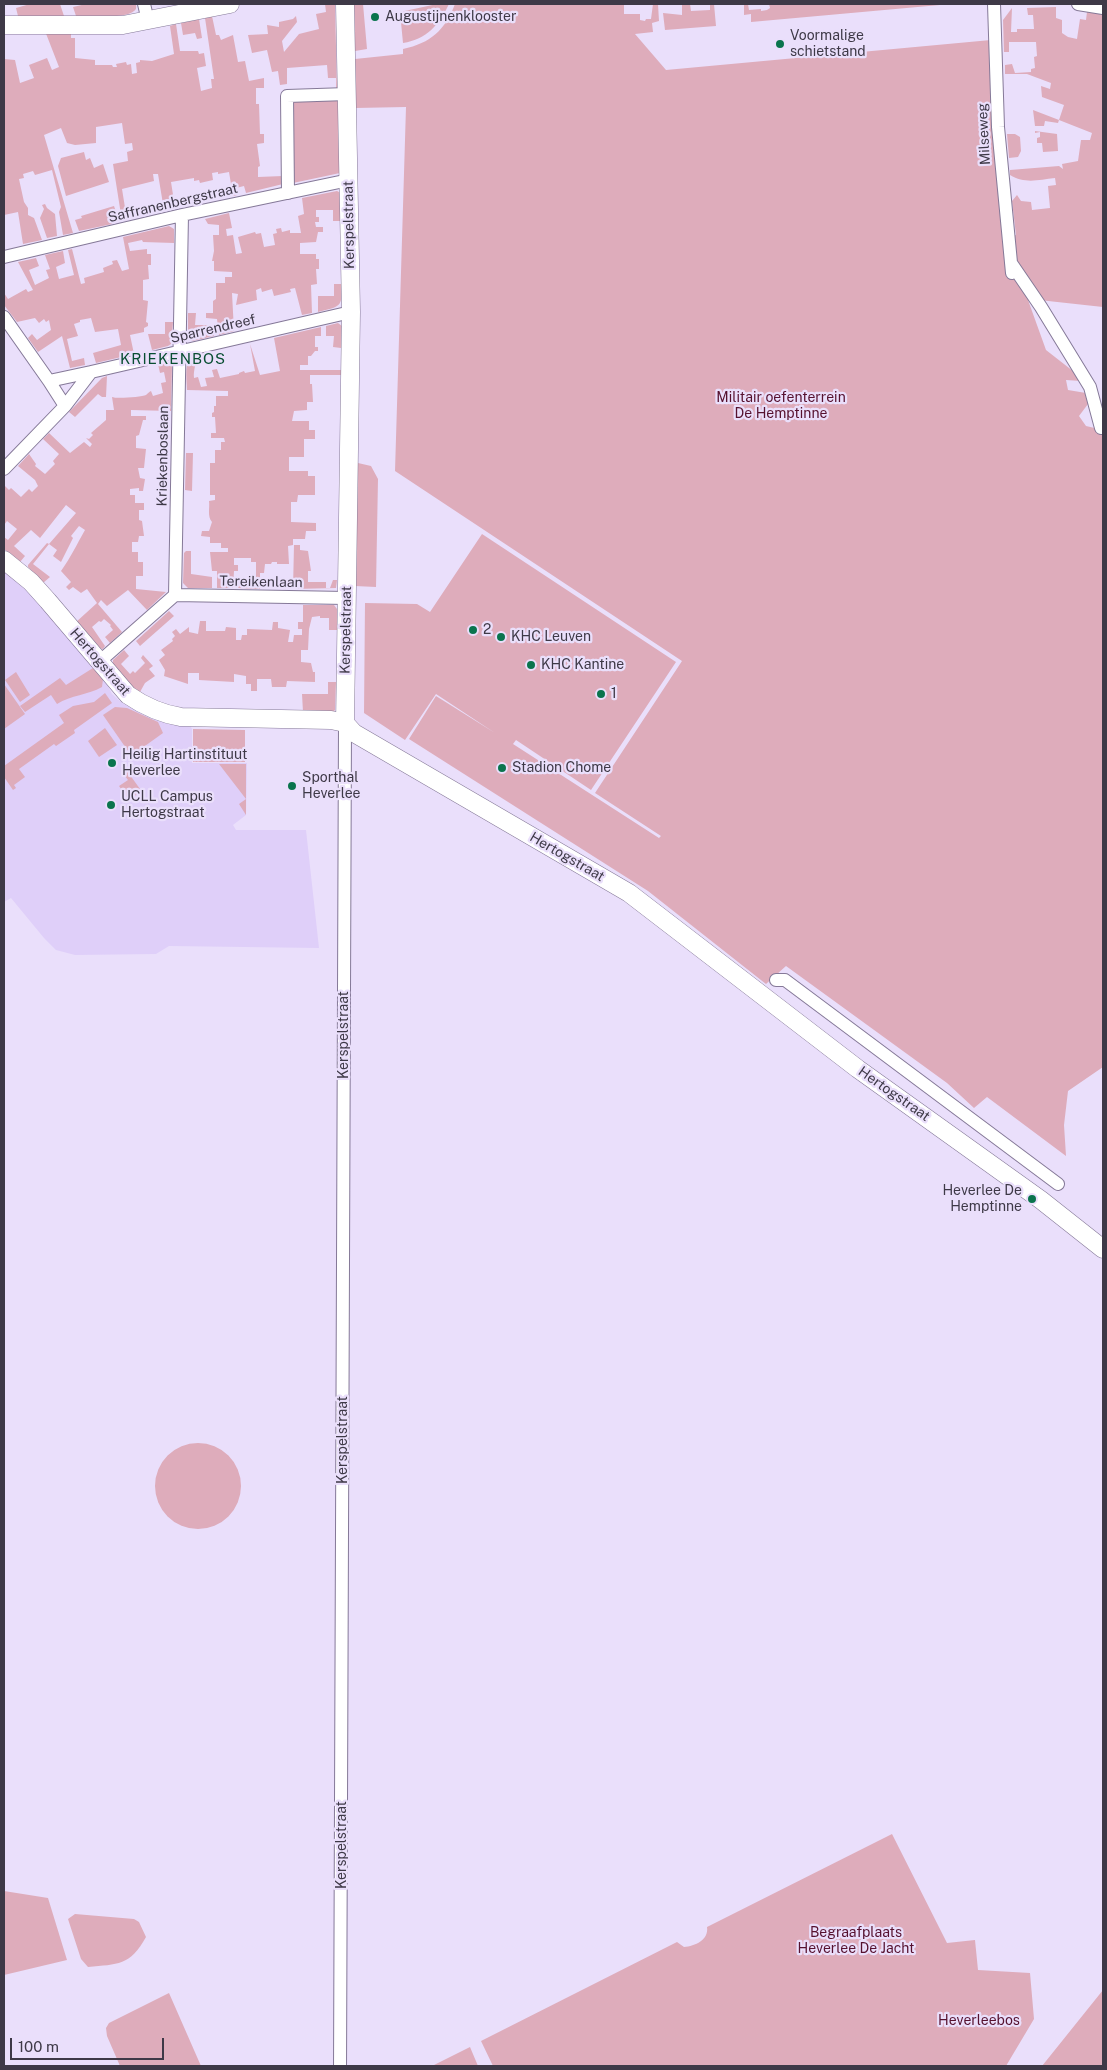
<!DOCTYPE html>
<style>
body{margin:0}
#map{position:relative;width:1107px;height:2070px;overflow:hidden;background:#eadffb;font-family:"Public Sans",sans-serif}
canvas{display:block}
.frame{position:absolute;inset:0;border:5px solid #3e3947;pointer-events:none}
.scale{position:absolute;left:10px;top:2038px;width:154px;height:22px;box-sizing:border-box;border:2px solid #3e3947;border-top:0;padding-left:6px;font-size:15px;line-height:18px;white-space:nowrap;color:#3e3947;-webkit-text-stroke:4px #eadffb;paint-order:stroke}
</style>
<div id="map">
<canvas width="1107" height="2070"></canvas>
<div class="frame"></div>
<div class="scale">100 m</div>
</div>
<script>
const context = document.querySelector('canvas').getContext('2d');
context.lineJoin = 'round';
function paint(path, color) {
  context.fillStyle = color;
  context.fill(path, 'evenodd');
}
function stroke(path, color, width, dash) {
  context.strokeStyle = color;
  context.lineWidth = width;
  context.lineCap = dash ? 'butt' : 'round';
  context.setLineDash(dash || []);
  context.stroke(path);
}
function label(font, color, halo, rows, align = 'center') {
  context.font = font + ' "Public Sans",sans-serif';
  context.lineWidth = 4.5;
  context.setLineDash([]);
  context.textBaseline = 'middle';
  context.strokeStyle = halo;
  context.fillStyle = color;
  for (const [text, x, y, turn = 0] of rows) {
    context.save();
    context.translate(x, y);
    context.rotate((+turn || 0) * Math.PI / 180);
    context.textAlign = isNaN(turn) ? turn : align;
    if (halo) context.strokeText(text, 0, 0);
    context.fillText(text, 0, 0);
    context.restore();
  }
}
const built = new Path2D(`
 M4 571 33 596 104 679 112 694 122 703 143 713 189 723 192 729V763H247L246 815 233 825 236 830H306L319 948 169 946 156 954 75 955 56 950 44 938 11 898 4 902Z`);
const green = new Path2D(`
 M30 4H60L64 16H18L16 8Z
 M86 4H136C136 7 137 9 134 11 126 19 88 16 76 16L73 7Z
 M325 4H335L337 89H336V78H328L327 65 287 68V84L280 85 278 71 272 72 267 50 252 53 248 35 268 34 267 25 279 27V22L293 19 296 16 297 22 282 41 284 52 299 34 319 29 316 14 326 12Z
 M354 4H363L367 49 355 51Z
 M437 4H449C439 25 427 39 403 43L400 12Z
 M455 4H624V14H640V20L645 21 646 19H651L653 4H658L659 21 652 23 653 32 635 34 666 70 991 40 1008 236 1016 235 1012 201 1017 195 1021 201 1031 202 1032 210 1050 208 1048 186 1056 185 1055 178C1038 180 1025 184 1010 175V170L1059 166 1063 169 1062 164 1078 161 1081 140H1090L1092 133 1059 120 1058 123 1045 121 1044 126H1035L1033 110 1059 120 1064 105 1042 97 1041 86 1050 89 1051 83 1027 74H1005V65L1012 64 1015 73 1031 72V69L1035 68 1034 57 1037 56 1036 42H1009V52H1004L1003 20 1012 8 1011 32H1017V29H1034L1033 15H1028L1027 8 1056 7V18L1062 20V33L1068 37 1077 39 1080 19 1086 20 1087 12 1103 14V307L1039 300H1028L1046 350 1078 375 1081 381 1066 380 1068 390 1086 393 1091 400 1079 416 1086 426 1103 430V1067L1068 1091 1064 1125 1066 1156 987 1097 974 1108 947 1083 786 966 766 984 648 891 409 739 436 696 495 733 436 694 405 740 364 713 365 603 417 604 430 612 482 534 676 662 591 790 516 740 513 744 659 838 661 836 595 793 682 661 395 471 406 107 355 108V59L403 54V49C431 43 445 30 455 4Z
 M682 4H690L691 11 710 10V4H714L716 26 665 30 663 13 682 15Z
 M744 4H748L749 10 761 9V11L767 10 770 8 769 4H951L751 22V14L744 15Z
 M212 16 216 35H219L221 40 233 35 238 62 245 61 249 81 264 78V88H256V104H259L260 134H264V143L257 144 260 166 258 167V177L283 176V184L246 193 244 186 236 188 237 195 233 196 229 172 218 174V172L212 173 213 180 200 183 199 180 194 181V178L171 182 174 201 163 204 158 174H153L154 181 122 189 127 220 122 221 113 164 128 161 127 152 133 150 132 143 125 144 122 123 96 127V143L75 145 67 143 61 128 44 135 73 233 63 235 59 212 61 207 52 170 35 175 33 171 23 174 24 178 19 179 24 202 28 208V215L34 218 42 240 23 244 18 212 4 215V59L15 60 20 83 34 78 29 65 47 58 52 70 59 67 45 31 71 32V38H75V58L95 60V65H112L113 67H117L116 64 126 62 127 65 131 64 132 74 137 73 136 63 140 62V60L152 61 174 54 170 26 176 24 180 51H198L199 54 204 53 206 66 197 68 201 91 212 88 211 79H214L205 18Z
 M199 19 202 38 197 39 195 33 183 35 181 23Z
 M338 99 340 173 293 183 292 100Z
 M1035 131 1057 134 1058 151 1043 152 1042 143H1037V138L1040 137V132L1035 133Z
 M1007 134H1015L1020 137 1021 151 1018 157 1009 158Z
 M84 152 86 160 90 158 94 168 103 164 109 182 66 196 58 166 61 158Z
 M337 191 341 193V221H333V210H316V217H319V222H315L316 227H323V232H318L316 242 300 243V254H316V259H319V269H316L317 284 311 285 312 313 302 315 295 288 290 289 291 292 274 296 272 289 262 292 261 288 256 290 257 300 236 305 238 294 232 293 234 331 219 335 217 319 206 318V313H213V301L216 299V283H225V277H232V272L214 271V261H212L214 251 213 235H219V225L208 224 205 219 229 213 232 228 226 229 227 236 233 235 236 254 242 253 238 237 255 232 256 234 261 233 264 247 275 245 273 234 277 233 276 229 281 228 282 232 290 230V233H301L298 216 304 214 302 198Z
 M45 204 47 208 55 214 57 236 47 238 40 218 44 209 42 205Z
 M114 206 117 215 110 217 112 224 79 231 75 220 82 218 81 216Z
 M169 226 174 229V243L143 242 142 240 128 243 130 251 147 249V254H151V265H148L149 279 143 280V300L148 301 146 322 148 323V326L144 328V332L130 335 134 354 96 363 93 353 121 345 118 329 95 332 91 318 80 320V322L74 324 78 336 67 339 72 361 84 358 85 365 70 368 62 336 38 352 28 338 32 334 37 340 51 330 49 320 46 322 44 319 39 323 35 318 17 322 4 305V293L8 299 26 289 28 292 33 290 18 262 36 258 39 266 29 270 35 285 49 278 46 270 50 269 45 255 63 251 65 263 56 267 59 279 74 275 68 250 72 249 81 284 85 283 84 278 104 272 103 268 113 264 112 261 117 260 122 271 129 269 123 237Z
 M334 284H342C342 308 341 306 318 312V296H334Z
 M188 313H196L195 325H212L214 336 192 341 188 337Z
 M165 322H173L171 344 168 346 152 350 148 334H165Z
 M338 323 342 326 341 348 333 347 334 336H326V326Z
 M321 327V336H315V347H318V351H315L311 356H308V365H300V370H341V375H310V384H312L313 402H307V410L294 411 292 421H309V430H315V439H304V457H289V471H308V476H315V495H298L297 502H291V522L316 523V531H306L305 539H293V545L288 546 289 564H277V562H272L271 564H265L264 573H260V589L238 588V581L256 580V562H251V558H234V565H238V571H234L233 588H217V571H212L210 552H228V548H221V543H210V537L201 536 202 531H209L212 522C207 516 210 508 209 501L215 500V495H210V463H215V450H221V442H225L224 438H211V433H216L215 417H212V413L214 412V406H216V396H228V391L187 390C187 379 183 359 195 356 197 364 193 370 194 378L198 377 201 387 207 386 205 378 214 377 212 370 217 369 220 378 239 374V373L244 371 245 373 255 371 250 344 260 375 280 371 274 338Z
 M169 362 172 365 171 411 131 410V416H146V420H143L139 435 136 436V448L146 449 144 468H138L140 478 145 479 143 491H139V488L130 489V495H135V503H144V510H139V520L142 521 144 536H139L138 542H132V552H138V562H143V576H136V589L166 592 147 610 128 590 107 606 101 600 98 604 122 632 110 643 105 637 113 630 110 626 111 625 104 619 101 622 99 621 92 627 105 646 103 649 97 648 75 623 97 603 87 589 81 593 73 587 69 590 66 587 71 582 61 571C71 557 77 544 85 530L79 526 71 536 73 538 61 562 53 556 57 550 49 544 33 564 50 577 43 583 28 567V565L47 543 49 544 76 513 66 505 40 538 31 530 14 546 25 556 20 562 4 549V537L8 540 17 529 7 521 4 525V485L9 490 11 488 21 497 29 489 32 492 38 486 35 480 18 466 29 454 36 464 35 466 45 474 55 464 53 461 59 454 43 439 49 433 70 453 84 442 90 447 92 444 86 438 89 439 93 435 91 433 106 420V410H114L112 397C116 399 142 397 146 395 148 393 149 392 151 391L153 396 163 393 161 383 166 382 164 372 160 373 158 364Z
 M107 376 106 397H102L98 394 75 417 69 412 102 378Z
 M186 453H193L192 491 185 490Z
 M358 463 371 466 378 479 376 587 355 586Z
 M294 545H300V550L308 551 311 571H308V582H326V588H330L333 580H337L336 588 293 589Z
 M186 551H191V574L212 577V588H188L183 583 184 553Z
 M303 605H334L337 609V630H329V618H320V616L312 617 309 629 308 650H301V662L311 663 313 672H315V682L287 681 286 687H272L271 679H257V691H251V684H246V676L234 674V682L199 680V673H188V684L164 676 165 670 159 660 165 655 161 650 173 641 172 639 175 636 172 632 176 629 180 634 189 627V632L198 634 200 621H206V631H225L226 627 236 628V640H241L242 635H247V629L272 630 273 622H278V628L290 630 288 642H293L294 635H302V629H298V622H303Z
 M169 611 174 616 140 646 136 641Z
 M124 650 129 656 121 664 130 674 133 671 135 673 145 663 141 658 143 655 153 666 149 669 155 676 145 683 140 692 135 690 113 666V660Z
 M93 668 103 679 102 687C88 695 71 695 57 704L51 695 25 712 20 706 60 678 66 685Z
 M16 672 30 695 20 702 5 680Z
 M328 682H336L335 710 332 713 303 712 302 694H328Z
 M4 684 25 714 4 729Z
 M105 693 112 703 74 730 75 733 56 746 54 744 19 769 25 777 14 785 16 788 13 790 4 777V766L64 723 59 715 73 706 94 702Z
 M115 707 127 708 158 722 163 733 131 756 130 754 123 759 121 756 128 751 103 715Z
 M105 728 117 745 99 757 88 741Z
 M193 729 245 730V762H193Z
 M219 764H246V815L239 804 246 799Z
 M125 768 140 789 139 793 129 800 119 786 128 780 121 771Z
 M155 1486a43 43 0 1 1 86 0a43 43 0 1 1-86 0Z
 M892 1834 947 1943 975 1940 978 1970 1030 1973 1034 2019 1006 2066H493L481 2041 677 1942 684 1947C695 1946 709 1940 707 1927Z
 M4 1891 48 1898 67 1960 4 1975Z
 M75 1914 134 1919 139 1922 146 1937C130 1966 118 1964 88 1967L81 1959 68 1919Z
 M1103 1990V2066H1042Z
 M169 1993 201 2066H120L107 2036 106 2028 109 2023Z
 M470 2047 478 2066H432Z`);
const street = new Path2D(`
 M144 4 148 21
 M994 4 998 127 1012 273
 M1078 4 1103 8
 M288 193 287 96 347 94
 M4 257 182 215 349 180
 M1011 263 1041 307 1090 387 1101 428
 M4 317 49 381 91 372
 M49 381 65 406
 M4 469 65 406 91 372 351 312
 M175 595 346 598
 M99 662 175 595 182 215
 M776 980H785L1058 1184
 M340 2066 345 723`);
const secondary = new Path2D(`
 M4 25H123L230 4
 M4 560 31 582 48 601 128 695C144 706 162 714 181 717L331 720 345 723 354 733 629 893 858 1069 1041 1200 1103 1249
 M345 723 351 312 345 4`);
const markers = [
 [375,17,5,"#0a744d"],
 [780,44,5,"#0a744d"],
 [473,630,5,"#0a744d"],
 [501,637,5,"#0a744d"],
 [531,665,5,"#0a744d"],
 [601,694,5,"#0a744d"],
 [112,763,5,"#0a744d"],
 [502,768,5,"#0a744d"],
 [292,786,5,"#0a744d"],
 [111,805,5,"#0a744d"],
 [1032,1199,5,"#0a744d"]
];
const poiNames = [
 ["Augustijnenklooster",385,17],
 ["Voormalige",790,36],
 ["schietstand",790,52],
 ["2",483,630],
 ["KHC Leuven",511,637],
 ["KHC Kantine",541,665],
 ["1",611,694],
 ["Heilig Hartinstituut",122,755],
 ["Heverlee",122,771],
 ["Stadion Chome",512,768],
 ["Sporthal",302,778],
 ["Heverlee",302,794],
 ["UCLL Campus",121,797],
 ["Hertogstraat",121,813],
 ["Heverlee De",1022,1191,"right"],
 ["Hemptinne",1022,1207,"right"]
];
const streetNames = [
 ["Milseweg",984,134,-93],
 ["Saffranenbergstraat",173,203,-13],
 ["Kerspelstraat",349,225,-91],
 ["Sparrendreef",213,329,-13],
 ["Kriekenboslaan",163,456,-89],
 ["Tereikenlaan",261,582,1],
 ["Kerspelstraat",346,630,-89],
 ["Hertogstraat",100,662,49],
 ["Hertogstraat",567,857,30],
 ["Kerspelstraat",344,1035,-90],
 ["Hertogstraat",894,1094,35],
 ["Kerspelstraat",343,1440,-90],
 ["Kerspelstraat",342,1845,-90]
];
const parkNames = [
 ["Militair oefenterrein",781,398],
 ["De Hemptinne",781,414],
 ["Begraafplaats",856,1933],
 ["Heverlee De Jacht",856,1949],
 ["Heverleebos",979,2021]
];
const neighbourhoodNames = [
 ["KRIEKENBOS",173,359]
];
paint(built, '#dfcff9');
paint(green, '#deacbb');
stroke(street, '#857998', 14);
stroke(secondary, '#857998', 19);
stroke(street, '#fff', 12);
stroke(secondary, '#fff', 18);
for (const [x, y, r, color] of markers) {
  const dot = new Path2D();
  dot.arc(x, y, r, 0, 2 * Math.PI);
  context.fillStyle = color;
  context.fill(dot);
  stroke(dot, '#eadffb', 2);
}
label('14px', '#3e3947', '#eadffb', poiNames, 'left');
label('14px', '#3e3947', '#eadffb', streetNames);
label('14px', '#56112f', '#eadffb', parkNames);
context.letterSpacing = '1px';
label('15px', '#084e32', '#eadffb', neighbourhoodNames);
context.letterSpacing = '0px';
</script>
